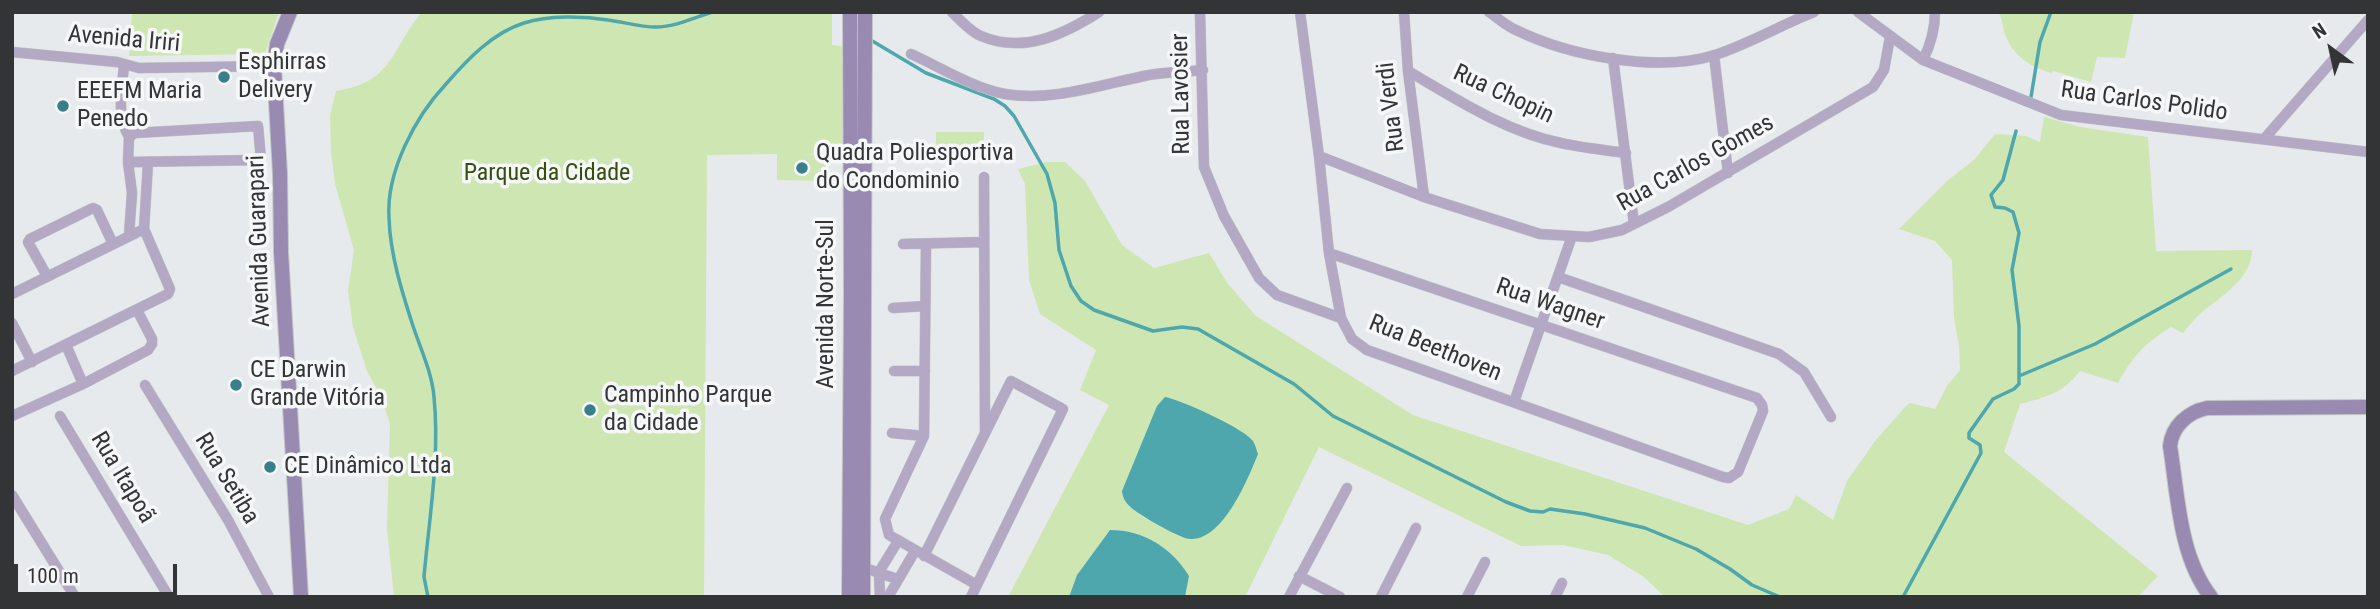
<!DOCTYPE html>
<meta charset="utf-8">
<style>
body{margin:0}
#map{position:relative;width:2380px;height:609px;overflow:hidden;background:#e7eaec;font-family:"Roboto Condensed",sans-serif}
canvas{display:block}
.frame{position:absolute;inset:0;border:14px solid #333435;pointer-events:none}
.north{position:absolute;left:2296px;top:14px;width:70px;height:70px;-webkit-text-stroke:5px #f5f7f9;paint-order:stroke;rotate:327deg;font-size:19px;font-weight:700;line-height:28px;text-align:center;color:#333435}
.north::after{content:'';display:block;margin:auto;width:24px;height:32px;background:#333435;clip-path:polygon(50% 0,100% 100%,50% 72%,0 100%)}
.scale{position:absolute;left:14px;top:564px;width:163px;height:32px;box-sizing:border-box;border:4px solid #333435;border-top:0;padding-left:9px;font-size:21px;line-height:24px;white-space:nowrap;color:#333435;-webkit-text-stroke:5px #f5f7f9;paint-order:stroke}
</style>
<div id="map">
<canvas width="2380" height="609"></canvas>
<div class="frame"></div>
<div class="north">N</div>
<div class="scale">100 m</div>
</div>
<script>
const context = document.querySelector('canvas').getContext('2d');
context.lineJoin = 'round';
function paint(path, color) {
  context.fillStyle = color;
  context.fill(path, 'evenodd');
}
function stroke(path, color, width, dash) {
  context.strokeStyle = color;
  context.lineWidth = width;
  context.lineCap = dash ? 'butt' : 'round';
  context.setLineDash(dash || []);
  context.stroke(path);
}
function label(font, color, halo, rows, align = 'center') {
  context.font = font + ' "Roboto Condensed",sans-serif';
  context.lineWidth = 7;
  context.setLineDash([]);
  context.textBaseline = 'middle';
  context.strokeStyle = halo;
  context.fillStyle = color;
  for (const [text, x, y, turn = 0] of rows) {
    context.save();
    context.translate(x, y);
    context.rotate((+turn || 0) * Math.PI / 180);
    context.textAlign = isNaN(turn) ? turn : align;
    if (halo) context.strokeText(text, 0, 0);
    context.fillText(text, 0, 0);
    context.restore();
  }
}
const green = new Path2D(`
 M132 12H279L265 54 129 56Z
 M422 12H832V45L843 46 842 154H801L828 155 827 181 777 180V154L707 155 704 597H394L387 529 390 424 382 399 367 371 353 327 348 291 354 250 335 184 331 151 330 115 336 91C394 82 390 50 422 12Z
 M1998 12H2134L2125 58 2097 57 2091 82 2053 71 2052 73C2031 68 2012 55 2005 34 2002 25 2003 20 1998 12Z
 M2044 117 2080 127 2148 137 2156 251 2252 250C2251 279 2223 295 2202 312 2195 318 2189 326 2183 333L2171 327C2144 344 2133 356 2118 383L2080 371C2062 394 2046 397 2020 404L2004 452 2158 576 2138 597H1665L1644 577 1608 555 1563 545 1521 546 1319 447 1245 597H1185L1189 576C1172 548 1144 530 1110 530L1077 575 1069 597H1008L1109 405 1080 390 1096 350 1040 314 1029 280 1025 184 1018 169 1046 162H1065L1085 181 1122 245 1154 268 1209 253 1228 284 1256 316 1413 415 1748 525 1789 509 1796 495 1833 520 1847 481 1875 441 1906 406 1910 403 1935 409 1947 386 1960 370 1959 346 1954 317 1952 260 1935 241 1899 229 1947 181 1974 160 1995 134 2026 136 2040 142ZM1170 398 1182 402 1242 432 1186 538C1168 529 1124 514 1122 491Z
 M936 132H984L983 156H936Z`);
const water = new Path2D(`
 M1165 397C1182 400 1240 427 1251 439 1255 442 1256 449 1258 454 1248 479 1220 548 1185 538 1174 534 1160 526 1151 521 1139 513 1123 506 1122 491L1157 406Z
 M1110 530C1144 530 1172 548 1189 576L1185 597H1069L1077 575Z`);
const stream = new Path2D(`
 M869 39 926 73 994 99 1005 106 1014 116 1047 174 1055 203 1059 250 1071 286 1081 301 1094 310 1153 331 1182 327 1198 329 1294 384 1333 416 1506 502 1530 511 1543 512 1550 509 1585 514 1645 528 1696 549 1730 569 1752 585 1780 597
 M2031 97 2040 42 2051 12
 M2019 376 2095 344 2231 269
 M428 597 424 577C429 519 440 457 434 397 432 373 421 350 413 326 402 292 390 254 389 218 386 172 415 117 446 84 467 60 492 33 524 23 549 15 583 16 608 20 624 22 640 27 656 27 674 27 694 18 712 12
 M1903 597 1981 453 1980 445 1969 438V433L1993 399 2014 389 2019 384V326L2012 270 2019 233 2013 212 2005 208 1995 207 1991 195 2003 180 2016 131`);
const street = new Path2D(`
 M952 12C960 20 971 32 981 36 1023 54 1063 35 1099 12
 M1200 12 1204 167 1224 216 1259 278 1277 295 1341 318
 M1300 12 1319 156 1329 253 1341 318 1352 339 1367 350 1723 477 1729 478 1738 472 1763 411 1762 405 1757 398 1329 253
 M1404 12 1408 71 1424 197
 M1489 12C1498 18 1506 26 1516 30 1569 56 1658 73 1715 55 1749 44 1781 25 1814 12
 M1858 12 1923 60 2061 115 2368 152
 M12 52 117 62 139 68 274 66
 M911 54C940 67 973 88 1005 94 1051 102 1100 85 1144 76 1163 72 1184 72 1203 70
 M1714 55 1728 173
 M1613 58 1634 224
 M1923 60C1931 44 1935 30 1935 12
 M124 65C122 90 116 115 129 137
 M1408 71C1456 99 1506 132 1561 143 1583 148 1605 150 1626 153
 M2264 139 2368 20
 M1319 156 1424 197 1540 234 1589 237 1622 230 1668 207 1873 87 1884 70 1890 37
 M128 162 261 160 258 126 135 133 129 137 128 162 132 193 129 235
 M984 177 985 432
 M903 244 984 242
 M926 244 924 436 885 519 889 535 977 585
 M47 276 28 242 30 239 93 208 97 210 113 244
 M1558 277 1779 354 1804 372 1831 417
 M12 294 144 229 148 163
 M893 308 925 306
 M12 323 32 362
 M66 345 83 384
 M12 371 168 294 170 289 144 229
 M894 371H925
 M145 385 228 520 269 597
 M1514 402 1572 236
 M12 416 83 384 148 350 152 344V339L137 310
 M60 416 169 597
 M892 433 924 436
 M12 495 75 597
 M924 556 1011 381 1063 409 971 597
 M862 567 897 579
 M1299 576 1340 597
 M880 597 879 572 898 541
 M888 597 915 551
 M1289 597 1347 488
 M1381 597 1416 528
 M1467 597 1485 562
 M1555 597 1562 583`);
const secondary = new Path2D(`
 M290 12 277 44 274 66 280 174 281 252 301 597
 M849 597 851 293 850 12
 M863 597 865 12
 M2211 597C2179 556 2178 496 2170 446 2172 426 2188 412 2207 408L2368 407`);
const markers = [
 [224,77,7,"#397e8b"],
 [63,106,7,"#397e8b"],
 [802,168,7,"#397e8b"],
 [236,385,7,"#397e8b"],
 [590,410,7,"#397e8b"],
 [270,467,7,"#397e8b"]
];
const streetNames = [
 ["Avenida Iriri",124,40,5],
 ["Rua Lavosier",1182,94,-91],
 ["Rua Chopin",1503,95,25],
 ["Rua Carlos Polido",2144,102,8],
 ["Rua Verdi",1392,107,-97],
 ["Rua Carlos Gomes",1696,164,-29],
 ["Avenida Guarapari",260,241,-92],
 ["Avenida Norte-Sul",827,304,-90],
 ["Rua Wagner",1550,305,19],
 ["Rua Beethoven",1435,349,22],
 ["Rua Itapoã",122,478,59],
 ["Rua Setiba",226,479,59]
];
const poiNames = [
 ["Esphirras",238,63],
 ["Delivery",238,91],
 ["EEEFM Maria",77,92],
 ["Penedo",77,120],
 ["Quadra Poliesportiva",816,154],
 ["do Condominio",816,182],
 ["CE Darwin",250,371],
 ["Grande Vitória",250,399],
 ["Campinho Parque",604,396],
 ["da Cidade",604,424],
 ["CE Dinâmico Ltda",284,467]
];
const parkNames = [
 ["Parque da Cidade",547,174]
];
paint(green, '#cee6b1');
paint(water, '#4da7ac');
stroke(stream, '#4da7ac', 3.5);
stroke(street, '#c3c6c7', 11);
stroke(secondary, '#c3c6c7', 16);
stroke(street, '#b3a9c4', 10);
stroke(secondary, '#988ab0', 14);
for (const [x, y, r, color] of markers) {
  const dot = new Path2D();
  dot.arc(x, y, r, 0, 2 * Math.PI);
  context.fillStyle = color;
  context.fill(dot);
  stroke(dot, '#f5f7f9', 2.5);
}
label('24px', '#333435', '#f5f7f9', streetNames);
label('24px', '#333435', '#f5f7f9', poiNames, 'left');
label('24px', '#364d0c', '#f5f7f9', parkNames);
</script>
